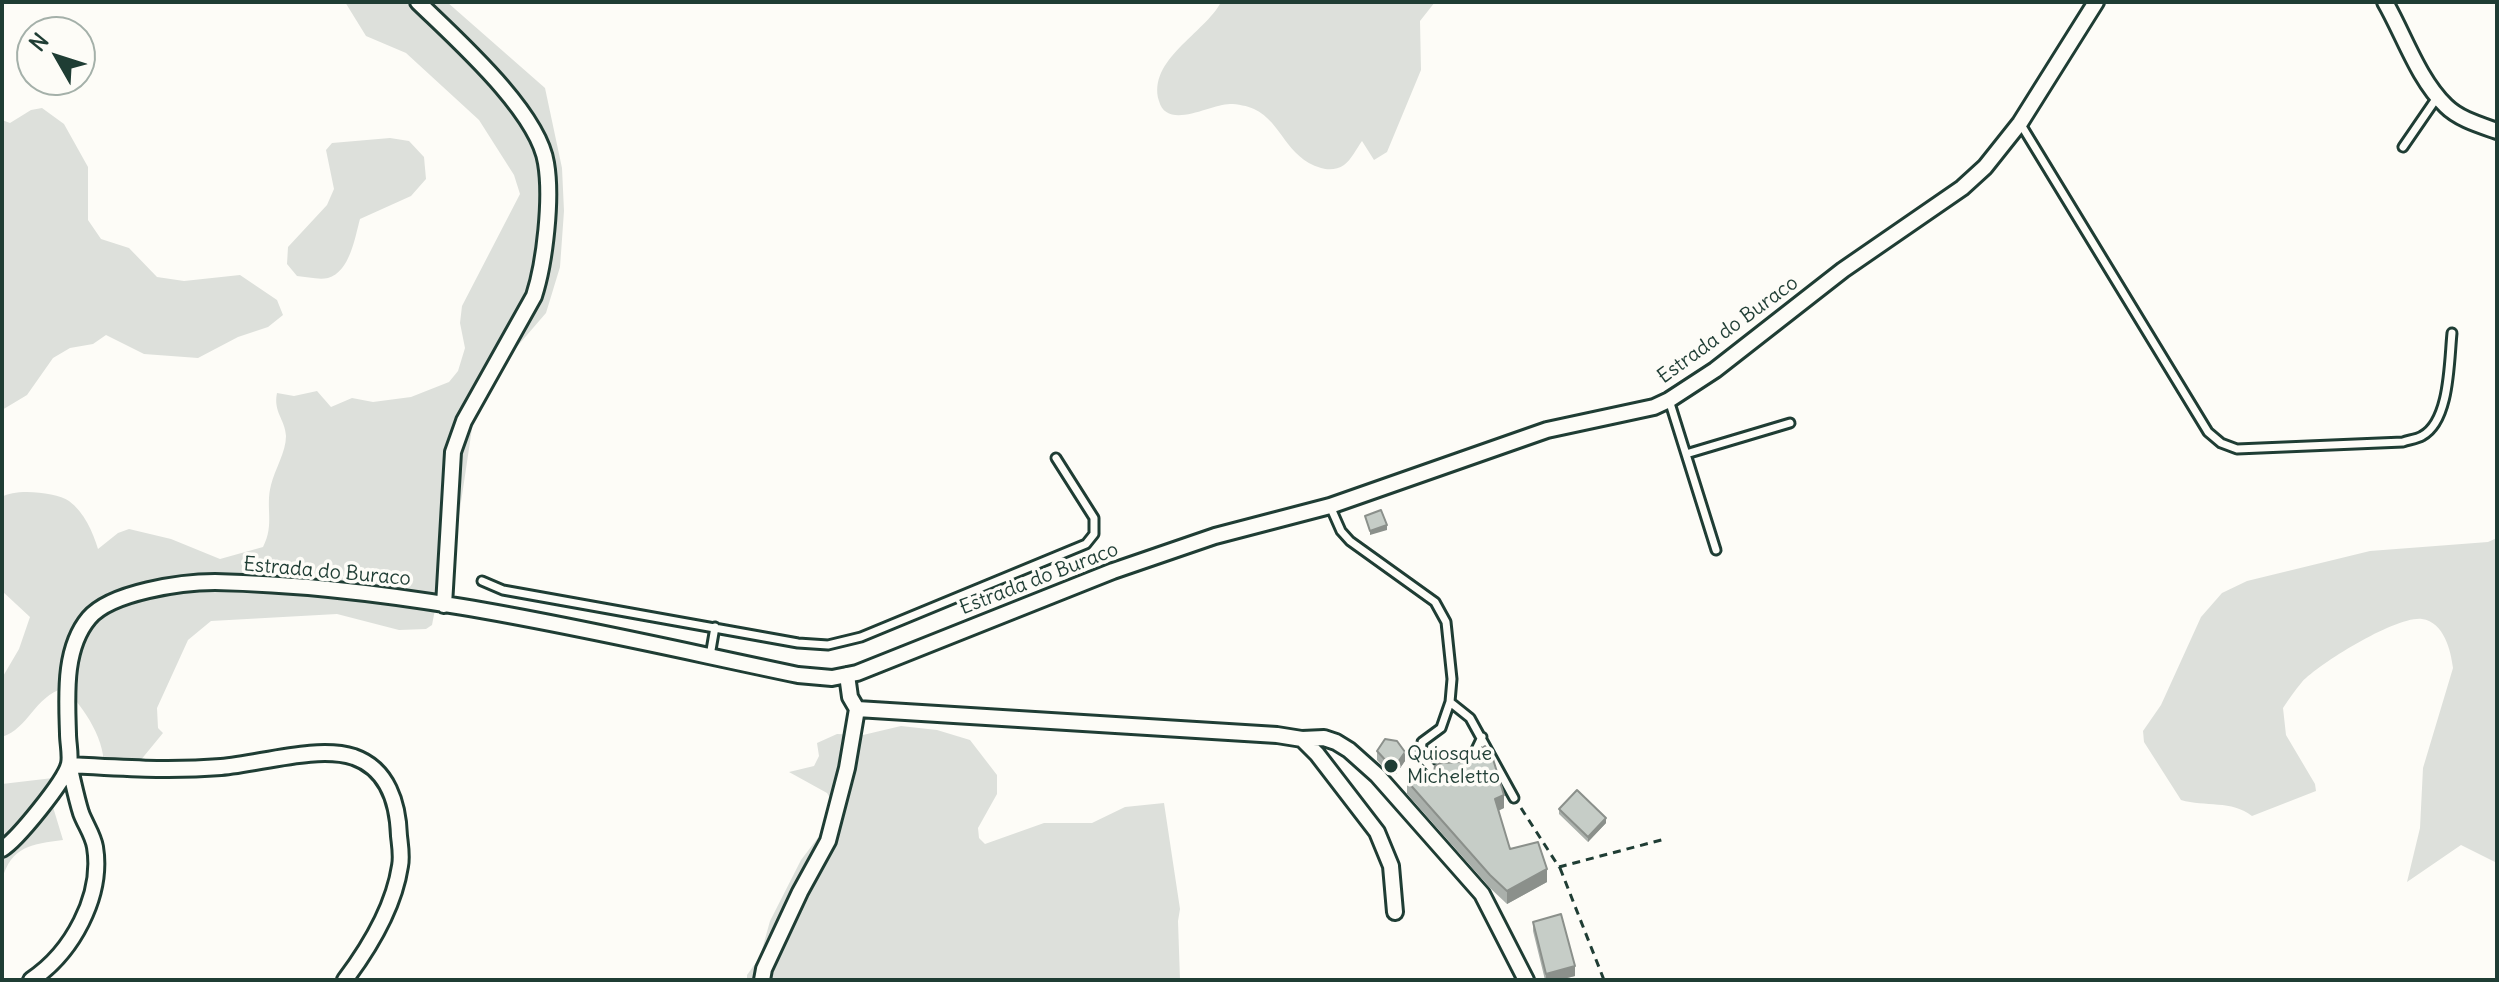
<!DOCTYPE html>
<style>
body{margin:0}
#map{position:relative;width:2499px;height:982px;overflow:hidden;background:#fdfcf7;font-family:Delius,sans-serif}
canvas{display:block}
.frame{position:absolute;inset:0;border:4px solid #1f3d34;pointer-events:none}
.north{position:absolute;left:16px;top:16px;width:80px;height:80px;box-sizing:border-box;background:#fdfcf7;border:2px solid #a4b0a9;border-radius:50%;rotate:309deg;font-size:22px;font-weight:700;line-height:32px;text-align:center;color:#1f3d34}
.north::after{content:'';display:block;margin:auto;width:28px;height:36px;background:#1f3d34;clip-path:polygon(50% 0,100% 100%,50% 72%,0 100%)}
</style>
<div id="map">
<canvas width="2499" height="982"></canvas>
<div class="frame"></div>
<div class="north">N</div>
</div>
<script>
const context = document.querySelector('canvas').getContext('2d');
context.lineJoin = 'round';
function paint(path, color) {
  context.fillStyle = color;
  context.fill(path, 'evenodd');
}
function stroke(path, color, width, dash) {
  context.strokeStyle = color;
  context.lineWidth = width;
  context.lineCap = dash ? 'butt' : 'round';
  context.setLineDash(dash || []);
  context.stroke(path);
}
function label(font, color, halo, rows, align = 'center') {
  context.font = font + ' Delius,sans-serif';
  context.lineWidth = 7;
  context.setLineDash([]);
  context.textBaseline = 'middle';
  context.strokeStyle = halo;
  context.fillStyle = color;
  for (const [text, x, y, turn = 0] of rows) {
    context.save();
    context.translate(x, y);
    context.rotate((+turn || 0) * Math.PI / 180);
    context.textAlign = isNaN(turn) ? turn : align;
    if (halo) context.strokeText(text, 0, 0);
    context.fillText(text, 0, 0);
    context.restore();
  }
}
const green = new Path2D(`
 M345 2H447L545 88 562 168 564 211 560 267 546 313 514 350 483 394 474 415 456 536 440 584 432 625 426 629 399 630 337 614 211 621 188 640 157 708 158 728 163 733 140 761 103 771C108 743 84 707 64 688 34 697 29 728 2 737V678L19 649 30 617 2 591V497C15 488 56 492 69 501 84 512 93 532 98 549L118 533 129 529 171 539 220 559 263 547C275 524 265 508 271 485 275 469 286 452 286 436 285 419 273 412 277 393L294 396 317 391 331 407 352 398 373 402 411 397 449 382 458 371 465 348 460 323 462 306 520 194 514 175 479 120 406 53 366 36Z
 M1221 2H1435L1420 21 1421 70 1387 152 1374 160 1362 141C1357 148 1351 160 1344 165 1337 170 1328 170 1321 168 1285 157 1283 123 1254 109 1248 106 1237 104 1230 104 1211 104 1167 131 1159 101 1147 60 1205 33 1221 2Z
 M42 108 64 124 88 167V220L101 239 129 248 157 277 184 281 240 275 277 300 283 315 268 327 238 337 198 358 144 354 106 335 93 344 70 348 53 358 27 395 2 410V120L10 123 31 110Z
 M390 138 409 141 424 157 426 179 411 196 360 219C355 237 350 272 328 278 319 280 307 277 297 276L287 264 288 247 327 205 334 189 326 150 332 143Z
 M2497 538V863L2461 845 2407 882 2420 828 2423 768 2453 668C2451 651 2444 622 2422 619 2396 616 2320 663 2302 682 2295 690 2289 699 2283 708L2286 735 2315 784 2316 791 2252 816C2232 800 2205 807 2181 800L2144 742 2143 731 2161 705 2201 617 2222 593 2247 581 2370 551 2488 542Z
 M901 726 937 730 970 740 997 775V794L978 828 979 838 985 844 1044 823H1092L1125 807 1164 803 1180 909 1178 921 1180 980H747V975L760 957 770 921 801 860 820 835 844 820 827 793 789 772 814 766 819 756 817 743 837 734 863 735Z
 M53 778V807L63 840C32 844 11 846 2 880V784Z`);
const path = new Path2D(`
 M1521 808 1559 867 1665 839
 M1560 868 1604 980`);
const service = new Path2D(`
 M2020 123 2208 432 2221 443 2237 449 2403 442C2408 440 2417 439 2422 436 2450 421 2449 362 2452 333
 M2403 147 2438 96
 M1669 400 1716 550
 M1686 454 1790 423
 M1330 506 1341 531 1350 541 1435 602 1446 622 1452 679 1450 702 1470 718 1514 798
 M482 581 503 590 798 643 828 645 861 637 1086 544 1094 534V518L1056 458
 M710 656 715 627
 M1471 760 1482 737
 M1442 772 1431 768 1421 756 1422 742 1441 728 1450 702`);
const minor = new Path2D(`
 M418 2C455 38 538 111 546 163 552 198 545 262 534 296L464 421 453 452 444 605
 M2385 2C2404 35 2418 79 2446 106 2459 119 2480 125 2497 131
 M847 675 850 697 857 709 1277 735 1302 739 1317 754 1377 832 1391 866 1395 912
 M1302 739 1324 738 1336 742 1349 750 1377 775 1482 894 1526 980
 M2 849C17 840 65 781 69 764 71 756 68 743 68 734 67 697 63 649 89 618 111 592 182 582 215 582 412 586 606 635 798 675L832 678 857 673 1113 571 1215 536 1330 506 1547 430 1654 407 1669 400 1715 370 1843 270 1962 188 1985 167 2020 123 2096 2
 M31 980C72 953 103 896 95 847 93 835 85 824 81 813 76 797 73 781 69 765 120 768 170 771 221 767 259 764 317 745 354 757 388 769 398 804 399 836 400 845 402 856 400 866 394 906 369 948 345 980
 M762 980 764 969 800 892 828 841 847 768 857 709`);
const wall = new Path2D(`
 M1377 751 1405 761 1396 774 1388 772 1377 760Z
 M1434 772 1504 808 1498 811 1510 849 1547 882 1507 904 1490 888 1407 794V781Z
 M1559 809 1606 823 1588 842 1559 814Z
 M1533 922 1575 976 1559 980H1545L1533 931Z`);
const shadedWall = new Path2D(`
 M1387 525V530L1370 535V531Z
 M1405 752V761L1396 774V765Z
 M1504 795V808L1495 812V799Z
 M1606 818V823L1588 842V837Z
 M1547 869V882L1507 904V891Z
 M1575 966V976L1559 980H1546V974Z`);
const building = new Path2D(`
 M1381 510 1387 525 1370 531 1365 516Z
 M1385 739 1397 741 1405 752 1396 765 1388 763 1377 751Z
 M1485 746 1493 759 1504 795 1495 799 1510 849 1538 842 1547 869 1507 891 1490 875 1407 781 1434 772 1435 766 1441 763 1461 762Z
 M1577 790 1606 818 1588 837 1559 809Z
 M1561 914 1575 966 1546 974 1533 922Z`);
const markers = [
 [1391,766,8,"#1f3d34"]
];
const streetNames = [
 ["Estrada do Buraco",1728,330,-36],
 ["Estrada do Buraco",327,572,5],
 ["Estrada do Buraco",1039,579,-21]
];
const poiNames = [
 ["Quiosque",1407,754],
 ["Micheletto",1407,777]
];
paint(green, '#dde0db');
stroke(service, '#1f3d34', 13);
stroke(minor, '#1f3d34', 20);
stroke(path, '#1f3d34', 3, [8, 6]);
stroke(service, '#fdfcf7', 7);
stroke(minor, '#fdfcf7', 14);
paint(wall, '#aab0ab');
paint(shadedWall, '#8b908b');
paint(building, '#c6cdc7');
stroke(building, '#8b908b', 2);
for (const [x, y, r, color] of markers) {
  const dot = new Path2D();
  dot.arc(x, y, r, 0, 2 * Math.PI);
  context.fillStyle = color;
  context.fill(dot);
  stroke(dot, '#fdfcf7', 3);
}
label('20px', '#1f3d34', '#fdfcf7', streetNames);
label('20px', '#1f3d34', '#fdfcf7', poiNames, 'left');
</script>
